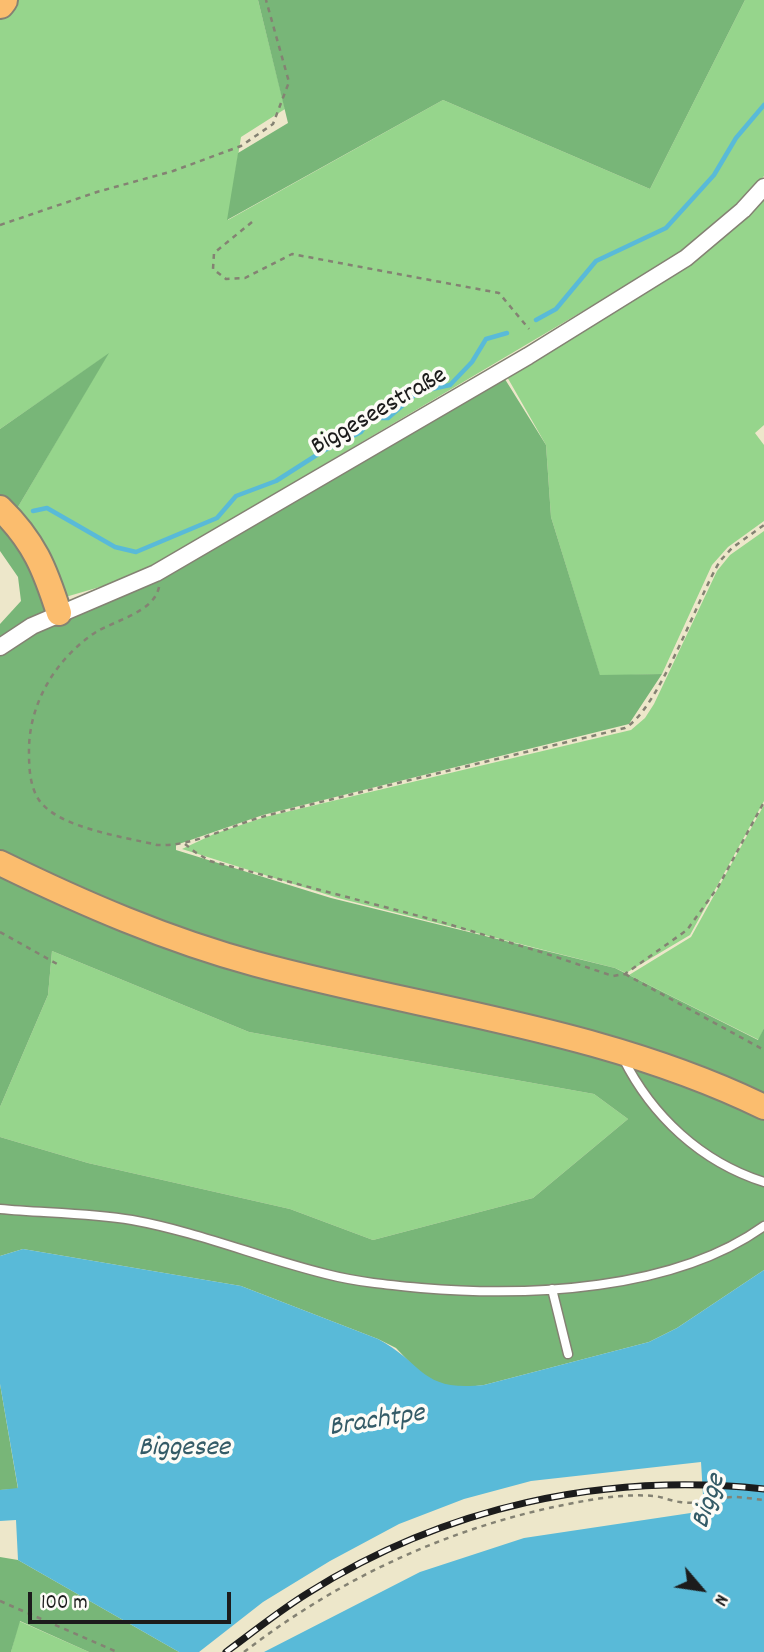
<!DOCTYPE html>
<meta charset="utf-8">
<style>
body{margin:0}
#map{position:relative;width:764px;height:1652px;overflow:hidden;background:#ede7ca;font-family:Dekko,sans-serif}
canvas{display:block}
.north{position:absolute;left:666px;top:1554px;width:70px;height:70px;-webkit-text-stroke:5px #fdfcf7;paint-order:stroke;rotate:119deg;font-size:19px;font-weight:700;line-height:28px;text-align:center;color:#1c1c1c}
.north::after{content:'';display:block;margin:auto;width:24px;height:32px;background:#1c1c1c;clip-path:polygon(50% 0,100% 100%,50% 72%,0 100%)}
.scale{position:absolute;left:28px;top:1592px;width:203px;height:32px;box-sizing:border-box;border:4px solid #1c1c1c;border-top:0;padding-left:9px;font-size:21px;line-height:24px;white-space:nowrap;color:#1c1c1c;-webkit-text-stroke:5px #fdfcf7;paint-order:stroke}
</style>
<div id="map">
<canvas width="764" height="1652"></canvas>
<div class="north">N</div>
<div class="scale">100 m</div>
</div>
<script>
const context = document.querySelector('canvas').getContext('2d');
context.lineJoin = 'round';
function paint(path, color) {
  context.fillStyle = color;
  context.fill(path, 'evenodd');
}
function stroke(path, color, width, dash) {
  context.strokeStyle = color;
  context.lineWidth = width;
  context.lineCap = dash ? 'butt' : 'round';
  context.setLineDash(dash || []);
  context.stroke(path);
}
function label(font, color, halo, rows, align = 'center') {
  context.font = font + ' Dekko,sans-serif';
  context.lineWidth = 7;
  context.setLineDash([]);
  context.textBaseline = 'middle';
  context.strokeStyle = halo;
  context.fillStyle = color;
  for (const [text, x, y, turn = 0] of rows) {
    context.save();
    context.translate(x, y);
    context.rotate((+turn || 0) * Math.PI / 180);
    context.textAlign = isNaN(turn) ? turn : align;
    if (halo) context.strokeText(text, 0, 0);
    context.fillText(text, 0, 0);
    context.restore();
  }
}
const green = new Path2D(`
 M11 0H258L285 109 241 137 228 220 443 100 650 189 745 0H764V176L738 206 681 253 134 577 62 598 15 512 107 355 0 429V18Z
 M764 195V425L755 433 764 445V521L728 547 712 565 662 674 600 676 551 517 546 445 506 375 627 305 689 263Z
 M764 531V801L690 935 626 973 615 968 338 898 182 849 214 834 265 817 631 730 645 718 654 704 717 571 730 555Z
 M764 805V1028L759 1040 629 975 691 937Z
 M52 951 249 1032 594 1094 628 1119 533 1198 373 1240 290 1209 88 1163 0 1137V1107L48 995Z
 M19 1621 89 1652H11Z`);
const forest = new Path2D(`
 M258 0H745L650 189 443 100 227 220 238 153 288 123Z
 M109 353 15 512 61 610 161 579 503 376 546 445 551 517 600 675 662 674 629 724 263 815 176 845V850L331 898 615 968 758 1040 764 1028V1270L677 1328 649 1342 484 1385 459 1388 437 1383 418 1371 396 1348 378 1339 241 1286 23 1249 0 1256V1137L88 1163 290 1209 373 1240 533 1198 628 1119 594 1094 249 1032 52 951 48 995 0 1107V624L21 601 18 577 0 551V429Z
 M0 1384 18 1489 0 1490Z
 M0 1557 18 1560 179 1652H89L20 1621 11 1652H0Z`);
const water = new Path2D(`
 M23 1249 241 1286 378 1339C425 1364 420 1392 484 1385L649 1342 677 1328 764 1270V1652H264L420 1572 524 1538 704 1511 701 1462 531 1481 464 1499 399 1524 330 1561 263 1602 199 1652H179L18 1560 16 1520 0 1521V1490L18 1488 0 1384V1256Z`);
const stream = new Path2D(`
 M536 320 556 309 596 261 666 228 714 175 736 138 764 105
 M33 511 47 508 115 547 136 552 217 518 236 496 276 481 323 451 361 432 371 418H388L418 392 450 385 472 362 486 339 507 333`);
const path = new Path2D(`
 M252 222 214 253 213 269 226 279 245 278 292 254 499 293 529 329
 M0 225 97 192 173 171 241 146 273 124 289 82 266 0
 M159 587C154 612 116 620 96 632 55 659 28 705 29 753 29 768 30 787 39 800 58 828 125 837 157 845 195 847 232 824 269 815 387 785 506 757 625 728 659 709 697 599 720 561L732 548 764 525
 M185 844 195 852 210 861 438 921 541 952 613 976 625 974 687 930 718 887 764 802
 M0 932 59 965
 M625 974 764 1050
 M0 1601 117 1652
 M244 1652C335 1582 437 1533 549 1508 582 1501 620 1493 654 1496 663 1497 671 1501 680 1502 696 1505 715 1498 732 1497 743 1497 754 1499 764 1500`);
const lane = new Path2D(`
 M623 1058C652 1116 701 1162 764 1182
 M0 1209C44 1213 88 1213 132 1220 198 1232 261 1258 326 1274 357 1282 389 1285 421 1288 528 1297 674 1291 764 1226
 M552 1289 568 1354`);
const street = new Path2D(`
 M0 647 32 626 156 573 528 356 686 258 743 210 764 187`);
const primary = new Path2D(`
 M0 508C34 541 45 569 59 613
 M0 863C82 903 167 940 256 964 425 1010 604 1029 764 1107`);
const highway = new Path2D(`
 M0 4 3 0`);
const rail = new Path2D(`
 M226 1652C253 1632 279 1611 308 1593 444 1507 604 1472 764 1489`);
const streetNames = [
 ["Biggeseestraße",380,413,-30]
];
const waterNames = [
 ["Brachtpe",377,1423,-9],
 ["Biggesee",184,1450],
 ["Bigge",711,1502,-71]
];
paint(green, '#96d58c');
paint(forest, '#78b678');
paint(water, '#59bad8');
stroke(stream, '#59bad8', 4.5);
stroke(lane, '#848273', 11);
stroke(street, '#848273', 19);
stroke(primary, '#848273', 28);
stroke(highway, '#848273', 32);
stroke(path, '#848273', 2.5, [5, 5]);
stroke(lane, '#fff', 8);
stroke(street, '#fff', 16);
stroke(primary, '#fbbd6e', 24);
stroke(highway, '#fbbd6e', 28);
stroke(rail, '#1c1c1c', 7);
stroke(rail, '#fdfcf7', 4.5, [13]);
label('26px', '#1c1c1c', '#fdfcf7', streetNames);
label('italic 28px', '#345b67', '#fdfcf7', waterNames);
</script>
